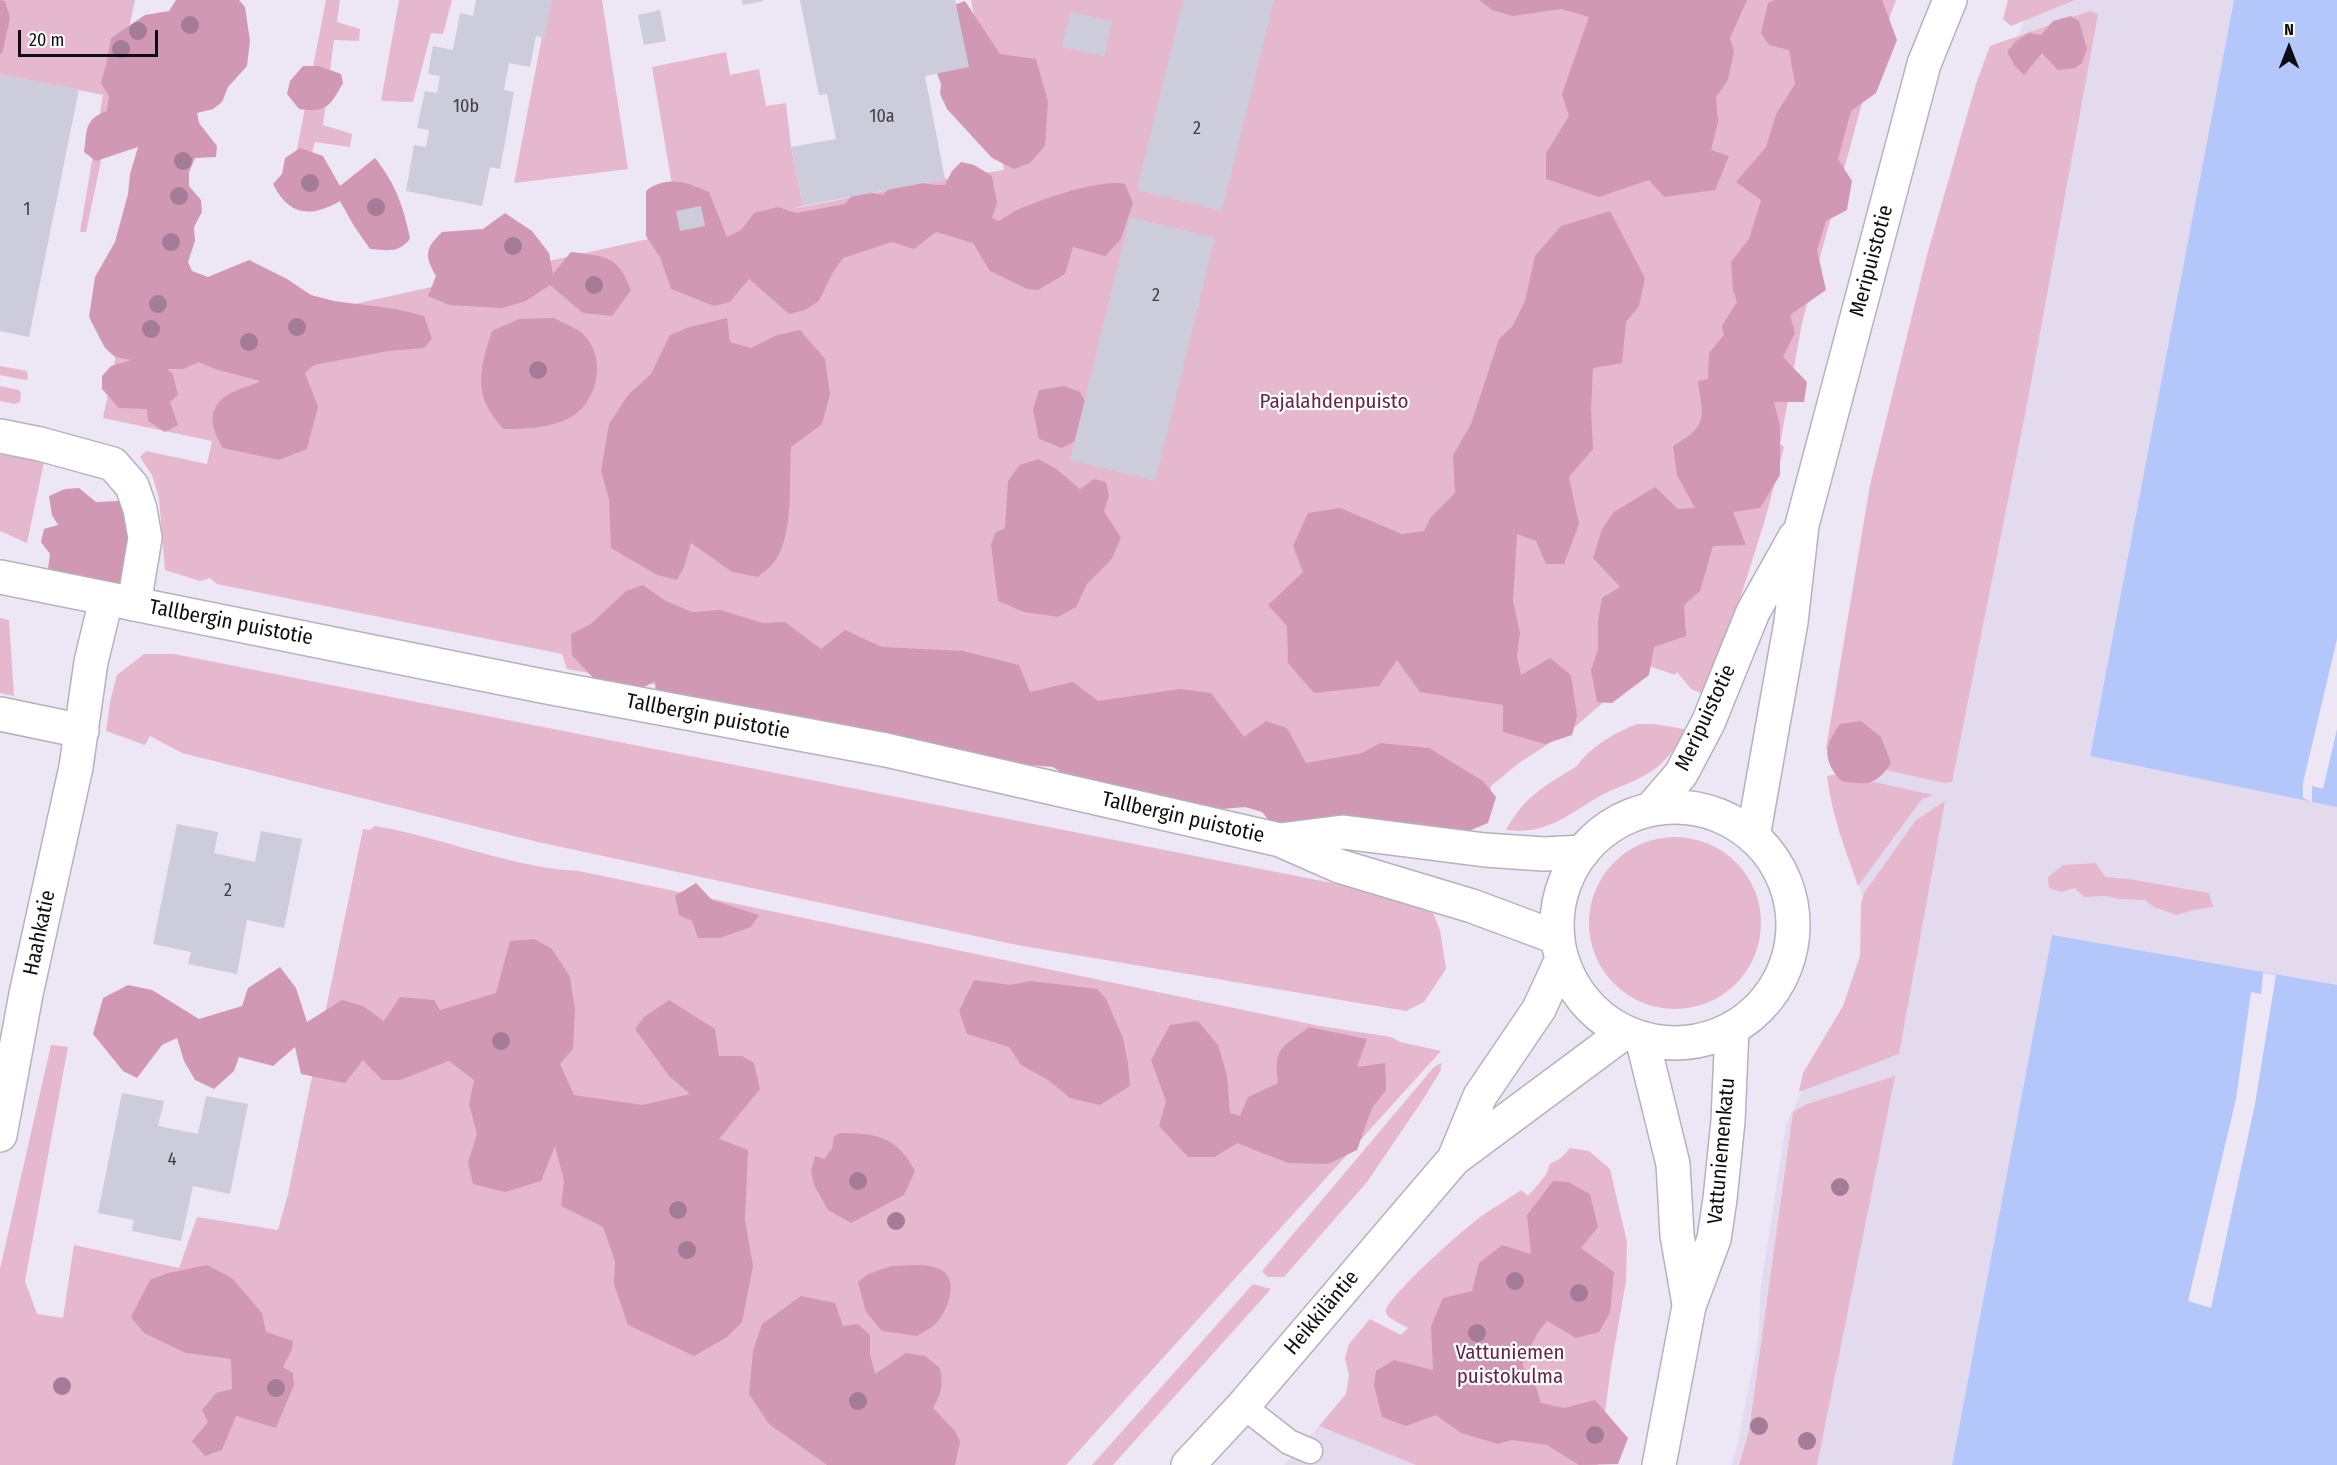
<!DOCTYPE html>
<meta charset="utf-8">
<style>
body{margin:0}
#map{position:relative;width:2337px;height:1465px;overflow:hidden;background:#ede6f4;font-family:"Fira Sans Condensed",sans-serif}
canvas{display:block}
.north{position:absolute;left:2259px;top:18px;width:60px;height:60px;-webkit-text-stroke:4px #fff;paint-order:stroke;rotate:0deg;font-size:16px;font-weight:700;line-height:24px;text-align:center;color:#100d12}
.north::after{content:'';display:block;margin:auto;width:21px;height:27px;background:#100d12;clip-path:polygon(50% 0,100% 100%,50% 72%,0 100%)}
.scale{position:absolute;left:18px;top:30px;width:140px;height:27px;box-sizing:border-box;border:3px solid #100d12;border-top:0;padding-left:8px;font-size:18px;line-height:21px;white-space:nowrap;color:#100d12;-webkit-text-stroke:4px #fff;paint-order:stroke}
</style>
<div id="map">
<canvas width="2337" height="1465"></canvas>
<div class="north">N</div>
<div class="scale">20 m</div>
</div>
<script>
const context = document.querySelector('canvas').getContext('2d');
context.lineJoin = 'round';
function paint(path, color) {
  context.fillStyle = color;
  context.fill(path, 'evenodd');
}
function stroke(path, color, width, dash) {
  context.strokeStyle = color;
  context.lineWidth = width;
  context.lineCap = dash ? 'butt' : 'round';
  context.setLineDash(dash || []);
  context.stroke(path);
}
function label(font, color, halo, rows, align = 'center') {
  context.font = font + ' "Fira Sans Condensed",sans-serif';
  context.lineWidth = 4.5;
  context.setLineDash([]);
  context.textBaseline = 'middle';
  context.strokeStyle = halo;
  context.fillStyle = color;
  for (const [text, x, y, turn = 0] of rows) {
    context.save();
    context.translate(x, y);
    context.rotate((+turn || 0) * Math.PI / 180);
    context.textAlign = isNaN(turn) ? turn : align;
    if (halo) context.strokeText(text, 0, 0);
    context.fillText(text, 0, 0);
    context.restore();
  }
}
const built = new Path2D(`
 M2032 0H2234L2090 755 2337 805V985L2052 936 1952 1465H1731L1738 1442 1758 1341 1761 1286 1786 1124 1857 982 1868 916 1841 819 2001 80Z
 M1319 1426 1416 1465H1284Z`);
const green = new Path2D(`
 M0 0H135L86 232H80L103 95 0 74Z
 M326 0H340L337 22 360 29 359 41 334 40 323 125 352 134 350 147 315 142 301 192 289 190Z
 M399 0H452L443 34 431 33 413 102 381 101Z
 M549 0H602L628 169 514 183Z
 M971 0H1896L1873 63 1802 323 1780 444 1784 447 1765 520 1737 608 1703 694 1691 689 1677 672 1675 675 1646 665 1576 726 1519 763 1491 786 1489 807 1062 756 567 669 562 654 217 584 210 578 200 581 165 570 159 498 152 475 140 457 146 451 207 464 212 441 103 418 135 264 332 309 680 232 652 67 726 52 730 75 759 69 766 106 786 103 791 147 803 206 792 209 945 179 1004 170Z
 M2008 0H2075L2011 26 2003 19Z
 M2090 11 2098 14 2028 399 1952 782 1944 783 1837 759 1826 749 1870 485 1927 255 1976 84 1990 46Z
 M0 366 27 371 28 379 25 380 0 375Z
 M0 386 19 390 21 394 20 402 15 404 0 401Z
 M0 454 44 462 27 543 0 531Z
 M0 618 9 620 14 696 0 693Z
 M144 654H174L1347 886 1433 913 1440 930 1446 969 1424 1002 1406 1011 1017 945 538 842 182 753 150 736 145 745 106 731 110 702 117 675Z
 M1637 724H1654L1684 729 1686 733C1676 746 1666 762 1652 771 1636 782 1616 787 1598 797 1566 816 1546 835 1506 830 1525 795 1544 787 1577 766 1590 747 1616 732 1637 724Z
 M1838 774 1933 795 1922 799 1858 886C1845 848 1832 817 1827 776Z
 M1945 801 1899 1054 1799 1092 1803 1073 1843 1006 1860 956 1861 904 1864 893 1916 820Z
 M375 826C442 837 511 868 579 871L1320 1026 1391 1037 1400 1042 1441 1051 1066 1465H0V1269L51 1045 68 1047 25 1281 37 1314 63 1318 74 1245 179 1268 197 1217 278 1230 288 1194 363 829 370 830Z
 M1589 923a86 86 0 1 1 172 0a86 86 0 1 1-172 0Z
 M2096 863 2105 877 2129 879 2209 893 2213 907 2193 910 2176 915 2154 907 2145 900 2119 899 2106 896 2084 897 2075 888 2061 892 2049 888 2048 877 2063 865Z
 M1441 1063V1070L1424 1098 1367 1182 1284 1277H1267L1262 1271 1434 1067Z
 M1895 1076 1817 1465H1739L1749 1431 1793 1112 1807 1104Z
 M1570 1148 1589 1151 1610 1169 1627 1242 1626 1281 1611 1367 1598 1465H1416L1319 1426 1346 1394 1349 1375 1345 1358 1349 1344 1370 1319 1401 1335 1408 1328C1402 1324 1387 1319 1386 1312 1383 1300 1468 1225 1483 1215 1495 1207 1508 1199 1521 1190L1528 1196 1546 1175 1550 1164 1561 1158Z
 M1253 1284 1271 1289 1113 1465H1092Z`);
const forest = new Path2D(`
 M0 0 5 1 10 18 2 54 0 53Z
 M176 0H239L245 7 250 41 247 66 228 87 222 102 213 109 197 113 199 123 217 146 216 157 195 158 189 172V186L201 200 202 212 194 227 195 241 188 262 192 271 208 277 249 260 287 279 311 295 334 301 396 309 424 316 432 339 424 348 388 351 314 365 305 373 318 407 307 449 279 460 223 448C211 428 205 409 229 394 239 388 252 386 260 381L215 369 199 362 183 369H167L173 374 178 395 170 402 178 425 165 432 148 421 147 409 119 408 102 389V376L111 366 131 360 115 357 105 348 89 317 95 277 115 242 128 194 130 174 138 147 96 161 84 152C87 130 84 119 107 111L109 96 101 83 107 61 111 38 145 15 169 11Z
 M1479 0H1747L1730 38 1734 52 1728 80 1716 97 1718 122 1711 150 1729 156 1715 190 1664 197 1649 180 1599 197 1546 179V153L1569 116 1562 94 1589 17 1561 9 1513 16 1492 10Z
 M1775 0H1882L1897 40 1876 93 1851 111 1838 159 1852 181 1847 210 1826 221 1817 250 1826 290 1790 315 1795 333 1783 357 1807 382 1804 402H1774L1780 426V475L1760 508 1733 512 1746 545 1713 546 1700 591 1684 605 1686 636 1654 647 1649 675 1612 703 1597 702 1591 670 1598 649V620L1602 598 1620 587 1593 558 1602 529 1614 512 1655 487 1678 509 1695 508 1677 475 1673 446C1709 425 1703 419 1698 381L1708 379 1709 353 1724 335 1722 326 1737 302 1733 290 1731 262 1749 239 1761 200 1736 182 1766 147 1776 114 1795 84 1789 50 1769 45 1761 33 1768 3Z
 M965 1 1000 54 1036 59 1048 102 1045 146 1030 163 1014 169 992 158 947 109 940 94 941 84 926 43 948 7Z
 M2071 16 2079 21 2087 49 2082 63 2075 68 2058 70 2042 53 2024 75 2015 66 2007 52 2015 42 2029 33 2041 35 2053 21Z
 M303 66H319L341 74 343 83C330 106 327 113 299 109L287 94 290 81Z
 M300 148 323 156 340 186 375 158C396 185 403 205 410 238 400 254 386 250 370 249L354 226 340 201C311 218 289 216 273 184L282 174 285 158Z
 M961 162 974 165 992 176 997 203 992 218 999 221C1006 217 1012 212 1019 209 1042 199 1102 178 1125 184L1133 203 1121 239 1105 256 1073 247 1065 274 1038 290 1027 289 990 271 973 243 936 232 914 249 892 242 843 258 832 274 819 301 805 310 789 314 749 279 730 302 714 306 671 289 660 257 646 236V191C666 175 687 182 709 192L727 237 741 230 754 213 778 207 796 213 845 204 857 190 883 195 896 181C914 179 928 186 945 185L952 171Z
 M1610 211 1645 278 1639 306 1626 322 1622 363 1593 368 1591 410 1593 449 1569 477 1579 524 1564 564H1546L1536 541 1517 534 1513 601 1520 633 1517 656 1521 675 1550 658 1571 675 1577 716 1572 735 1545 744 1503 732V705L1420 692 1397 660 1379 686 1314 693 1288 663 1287 626 1268 605 1303 572 1293 546 1308 513 1340 508 1402 534 1424 531 1431 517 1455 493 1453 455 1471 424 1499 339 1512 327 1525 301 1535 256 1561 226Z
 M505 213 532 231 549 253 553 274 571 252C606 257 617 254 631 290L612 316 583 313 550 285 526 301 502 308 449 305 428 296 436 276C424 255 425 249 442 232L483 229Z
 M554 318C562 323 575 327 582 333 607 355 599 401 571 417 551 428 526 429 504 429 472 396 479 371 492 331L519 319Z
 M727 318 730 342 751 348 777 335 800 330 825 359 830 394 822 424 791 447C789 479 794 534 775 561 771 567 763 572 758 577L732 572 691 543 684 567 677 580 657 575 611 548 609 499 601 471 609 424 628 395 651 374 670 335 689 327Z
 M1064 386 1080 392 1093 417 1088 434 1062 448 1039 439 1033 410 1039 390Z
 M1038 459 1055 468 1080 489 1094 479 1106 482 1109 496 1104 511 1121 538 1111 560 1087 584 1076 607 1058 617 1024 612 998 601 991 545 995 533 1005 528 1008 481 1020 465Z
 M79 488 96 502 119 501 134 513 124 570 119 585 47 576 50 554 41 542 44 529 58 525 52 515 49 496 65 489Z
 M643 585 666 601 692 612 720 610 763 623 785 622 821 649 845 630 882 647 963 651 1019 665 1030 692 1073 682 1098 701 1180 689 1211 693 1244 737 1266 721 1287 728 1306 763 1362 753 1380 743 1429 748 1483 781 1496 797 1488 823 1454 837 1278 831 1262 812 1245 807 1209 810 1164 795 1148 800 1088 790 1053 767 1009 763 656 698 655 681 641 689 594 679 572 655 571 634 591 624 626 591Z
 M1861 721 1881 737 1891 763C1876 786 1867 785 1841 781 1823 760 1823 747 1840 724Z
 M696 883 712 900 759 915 751 927 720 938H698L692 921 679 915 675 896Z
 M534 939 552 949 570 977 575 1010 573 1049 560 1064 574 1095 642 1105 690 1094 669 1076 635 1029 644 1017 669 1000 715 1029 719 1056H742L754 1063 760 1089 719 1139 748 1150 745 1220 753 1266 742 1322 727 1337 694 1356 628 1325 614 1284 615 1261 603 1227 561 1206 564 1181 555 1146 541 1181 505 1192 473 1184 468 1163 477 1134 469 1104 474 1080 449 1061 400 1080H382L363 1060 345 1083 301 1074 295 1047 273 1066 239 1057 234 1071 214 1089 195 1080 184 1061 177 1038 162 1045 137 1078 123 1071 93 1034 103 998 128 985 152 990 199 1019 242 1006 248 988 280 967 296 988 307 1022 342 1000 363 1006 384 1021 400 997 434 1000 440 1010 496 993 510 941Z
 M974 980 1010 985 1031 981 1097 989 1106 999 1123 1038 1128 1063 1130 1086 1100 1105 1070 1098 1048 1080 1021 1065 1009 1047 967 1034 959 1011Z
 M1198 1021 1218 1045 1227 1075 1230 1113 1240 1116 1248 1097 1278 1083C1273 1046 1282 1048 1309 1027L1367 1039 1357 1067 1385 1063 1386 1090 1372 1108 1357 1150 1328 1164 1288 1163 1237 1143 1215 1157H1188L1159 1126 1166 1101 1151 1060 1170 1025Z
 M840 1133C877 1133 896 1136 915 1171L904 1195 851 1223 828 1210 814 1185 811 1171 815 1156 824 1159 832 1149 834 1136Z
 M1553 1181 1568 1182 1590 1194 1598 1227 1581 1248 1614 1272 1610 1313 1599 1332 1576 1338 1547 1321 1537 1334 1522 1365 1535 1384 1541 1403 1564 1408 1595 1400 1628 1438 1618 1464 1579 1465 1547 1445 1512 1440 1498 1444 1461 1433 1436 1415 1406 1426 1382 1417 1374 1385 1376 1371 1394 1360 1433 1370 1431 1326 1443 1298 1472 1291 1479 1263 1502 1245 1531 1254 1527 1215Z
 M207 1265 232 1278 262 1313 266 1332 293 1341 292 1349 283 1367 293 1373 294 1385 276 1428 236 1416 222 1450 205 1456 192 1441 208 1422 202 1410 216 1393 232 1389 231 1359 186 1353 144 1333 131 1317 150 1280 168 1273Z
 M891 1266C907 1266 929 1262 943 1271 959 1282 947 1311 937 1322 932 1328 923 1332 917 1336L882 1331 866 1312 858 1282 868 1274Z
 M801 1296 835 1303 843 1326 858 1324 870 1335V1354L875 1374 906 1353 925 1356 940 1368C943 1385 942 1393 933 1408L955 1431 960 1442 955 1465H827L769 1424 749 1394 753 1351 762 1324Z`);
const water = new Path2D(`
 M2234 0H2337V807L2090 756Z
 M2052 935 2337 985V1465H1952Z`);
const pier = new Path2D(`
 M2337 639V729L2323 789 2312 786V802L2303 798V783Z
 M2263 973 2276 975 2255 1104 2211 1308 2188 1301 2236 1099 2251 992 2261 994Z`);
const building = new Path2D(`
 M476 0H552L544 38 536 36 530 67 509 63 504 90 514 92 500 169 490 167 482 206 406 191 414 145 426 147 429 130 417 128 425 91 437 93 440 76 428 74 433 46 453 50 460 13 473 16Z
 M742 0H763V1L743 5Z
 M800 0H955L969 67 925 76 945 179 803 206 791 147 836 139 827 94 819 95Z
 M1183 0H1274L1222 211 1137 190Z
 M660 10 666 41 644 45 638 15Z
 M1070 12 1112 21 1104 56 1062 47Z
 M0 74 79 89 29 337 0 331Z
 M701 206 705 226 680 231 676 211Z
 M1130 217 1215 238 1155 481 1070 460Z
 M177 824 218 832 214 853 255 862 261 831 302 839 284 928 247 920 237 974 188 964 191 952 153 944Z
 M122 1093 164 1101 158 1126 198 1134 206 1096 248 1104 230 1194 193 1186 181 1241 132 1231 134 1220 98 1213Z`);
const lane = new Path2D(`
 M1243 1406 1289 1442 1310 1451`);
const street = new Path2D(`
 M0 436 40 444 113 464 132 486 140 509 145 538 134 604
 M0 714 82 731
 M0 1135 26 994 76 767 91 662 106 600`);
const secondary = new Path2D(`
 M0 577 542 686 886 750 1280 840 1339 866 1472 906 1558 938
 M1557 925a118 118 0 1 1 236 0a118 118 0 1 1-236 0Z
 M1651 809 1681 774 1708 723 1753 612 1795 537
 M1753 837 1791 622 1802 525 1924 64 1950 0
 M1280 840 1343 832 1485 850 1544 854 1583 852
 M1642 1038 1673 1164 1677 1235 1689 1304
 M1454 1159 1480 1096 1539 1009 1562 959
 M1188 1465 1243 1406 1454 1159 1625 1032
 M1659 1465 1689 1306 1714 1239 1720 1199 1728 1121 1732 1028`);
const trees = [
 [190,25],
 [138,31],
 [121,49],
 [183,161],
 [310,183],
 [179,196],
 [376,207],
 [171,242],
 [513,246],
 [594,285],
 [158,304],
 [297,327],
 [151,329],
 [249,342],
 [538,370],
 [501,1041],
 [858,1181],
 [1840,1187],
 [678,1210],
 [896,1221],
 [687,1250],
 [1515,1281],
 [1579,1293],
 [1477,1333],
 [62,1386],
 [276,1388],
 [858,1401],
 [1759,1426],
 [1595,1435],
 [1807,1441]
];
const numberNames = [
 ["10b",466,107],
 ["10a",882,117],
 ["2",1197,129],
 ["1",27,210],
 ["2",1156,296],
 ["2",228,891],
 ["4",172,1160]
];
const streetNames = [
 ["Meripuistotie",1872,261,-75],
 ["Tallbergin puistotie",231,623,11],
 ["Tallbergin puistotie",708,717,11],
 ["Meripuistotie",1706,718,-65],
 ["Tallbergin puistotie",1183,818,13],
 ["Haahkatie",40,933,-78],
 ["Vattuniemenkatu",1722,1151,-85],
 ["Heikkiläntie",1322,1313,-50]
];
const parkNames = [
 ["Pajalahdenpuisto",1334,402],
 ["Vattuniemen",1510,1353],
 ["puistokulma",1510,1377]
];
paint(built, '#e4daee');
paint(green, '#e6b8cd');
paint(forest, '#d198b3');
paint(water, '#b3c7fb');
paint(pier, '#ede6f4');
paint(building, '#cdccda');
stroke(lane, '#b7b0bd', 27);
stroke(street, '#b7b0bd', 36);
stroke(secondary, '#b7b0bd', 36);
stroke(lane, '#fff', 24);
stroke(street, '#fff', 33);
stroke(secondary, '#fff', 33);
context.fillStyle = '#a47c97';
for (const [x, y] of trees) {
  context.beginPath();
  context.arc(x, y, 9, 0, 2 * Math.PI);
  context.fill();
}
label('18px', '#3f3d44', null, numberNames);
label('21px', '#100d12', '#fff', streetNames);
label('21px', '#69264b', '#fff', parkNames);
</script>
